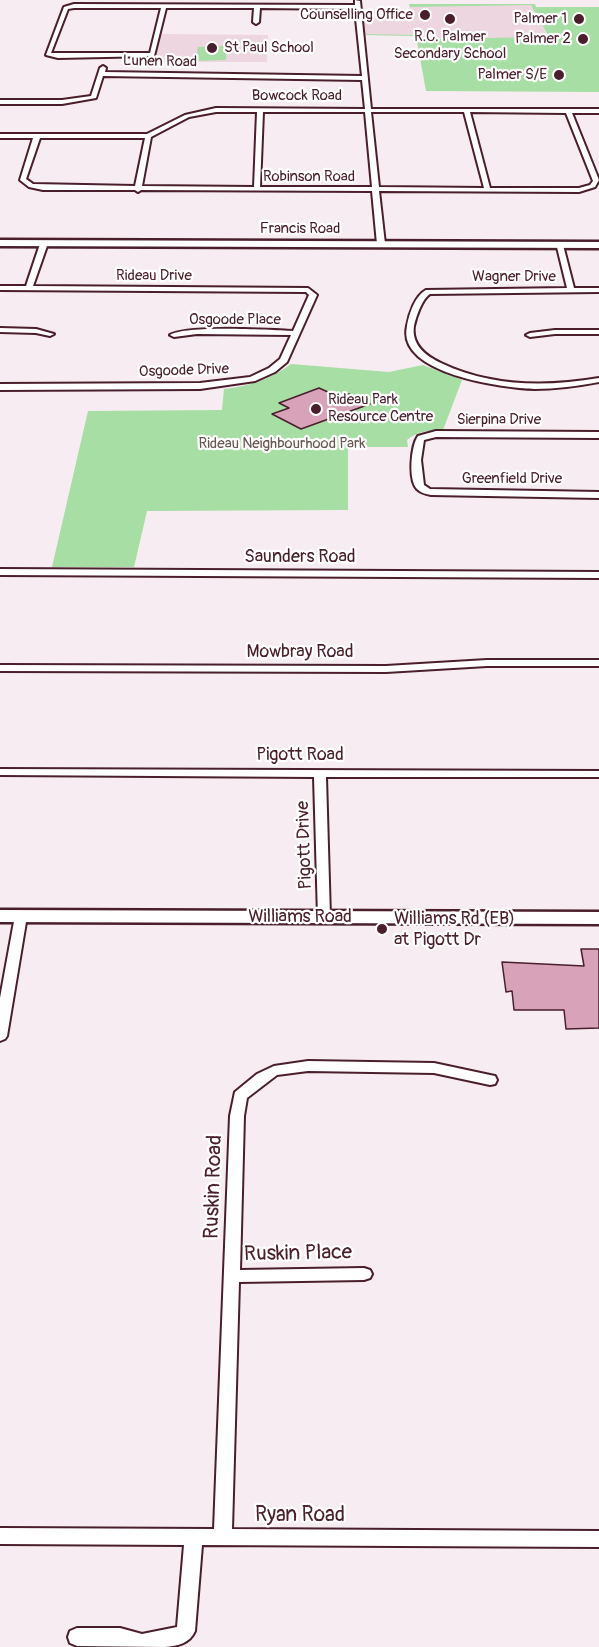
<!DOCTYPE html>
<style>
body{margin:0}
canvas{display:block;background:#f7ecf1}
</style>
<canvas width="599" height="1647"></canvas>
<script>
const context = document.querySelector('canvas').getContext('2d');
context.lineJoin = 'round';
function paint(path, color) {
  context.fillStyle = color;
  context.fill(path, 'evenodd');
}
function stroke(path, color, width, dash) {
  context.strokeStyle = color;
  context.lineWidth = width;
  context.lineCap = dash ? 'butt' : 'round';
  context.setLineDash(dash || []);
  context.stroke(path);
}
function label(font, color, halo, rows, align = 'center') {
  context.font = font + ' Pangolin,sans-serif';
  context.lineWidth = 4.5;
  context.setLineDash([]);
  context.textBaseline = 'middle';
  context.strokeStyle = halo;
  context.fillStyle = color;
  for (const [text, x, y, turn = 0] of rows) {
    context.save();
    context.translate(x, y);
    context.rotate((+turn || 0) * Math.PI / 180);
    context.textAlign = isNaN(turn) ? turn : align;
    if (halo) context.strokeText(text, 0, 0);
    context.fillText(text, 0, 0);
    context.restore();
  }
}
const built = new Path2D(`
 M409 4H535L534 10 549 38 416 39 415 36 365 35 362 10H410Z
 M160 34 268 35 267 62H152Z`);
const green = new Path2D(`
 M409 4H535L536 7H599V92L426 91 416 36 366 35V34L415 35 419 39 549 37 531 5 410 7Z
 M227 46 226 60 196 61 198 47Z
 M291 364 389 372 423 365 462 380 443 430C430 430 417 431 407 440L408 447H348V510L147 511 134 567H52L88 411 222 410 224 389C250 386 271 379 291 364Z`);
const building = new Path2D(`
 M319 388 339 397 349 394 370 404 301 429 272 414 289 408 279 403Z
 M581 949H599V1028L566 1029 564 1010H514L512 991 506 992 502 962 584 966Z`);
const street = new Path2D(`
 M355 0 360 1 371 109H599V113H572L599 180 595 187 579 192 379 191 385 244 381 246 377 244 372 191 141 190 138 192 135 190H43L29 187 20 180 33 138H0V134H147L185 115 216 108 365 109 362 80 103 76 96 98 62 104H0V100H62L91 96 100 68 103 66 106 68 105 72 362 76 355 9 260 8 259 22 256 24 253 22 254 8H166L154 56 58 58 46 55 64 7 74 4 355 5ZM74 8H161L150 53H51L68 9ZM216 112H257L254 187 142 186 151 137 189 117ZM263 112H365L372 187H260ZM371 112H464L484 188 379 187ZM470 112 566 113 593 181 590 185 579 188H490ZM40 138H145L135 186 33 184 26 179Z
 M41 241 48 243 33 286 308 288 317 295 287 362 275 372 255 381 200 389 0 390V384L200 383 250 377 269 368 280 359 291 335 197 334 174 337 170 335C186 325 269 330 293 331L309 295 306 292 0 290V286H26Z
 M556 243 563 245 574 288H599V292L430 294C422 299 416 317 414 326 411 345 426 356 441 363 491 387 546 387 599 378V382C578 386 556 389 535 389 503 388 396 374 407 326 409 314 415 296 426 290L567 288Z
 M0 328 36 329 54 334 50 336 36 333 0 332Z
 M555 330H599V334H555L530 337 526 335 530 333Z
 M436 431 599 432V438L436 437 424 440 421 460 424 485 430 489 599 492V498L431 495C426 494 421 493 417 489 408 480 411 446 418 436Z
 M0 569 599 572V578L0 575Z
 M487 660H599V666H487L386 672 0 671V665L386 666Z
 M0 769 599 771V777H326L330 917 324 921 318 917 314 777 0 775Z
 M21 912 27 916 7 1036 5 1039 0 1041V998L15 916Z
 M308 1061 434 1063 490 1075 495 1076 497 1080 495 1084 490 1085 434 1073 308 1071 277 1075 247 1098 244 1116 240 1270 364 1268 370 1270 372 1274 370 1278 364 1280 239 1282 232 1529 599 1531V1547L202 1545 195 1631C190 1643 178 1646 165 1647L77 1646 70 1643 68 1637 70 1631 77 1628H120L142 1634 177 1627 184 1545 0 1544V1528L214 1529 230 1116 235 1092 257 1074 274 1066Z`);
const secondary = new Path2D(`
 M0 240 599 242V248L0 246Z
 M0 910 599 912V924L0 922Z`);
const markers = [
 [425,15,6,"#4a1f2b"],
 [450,19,6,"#4a1f2b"],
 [579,19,6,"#4a1f2b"],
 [583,39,6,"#4a1f2b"],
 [212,48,6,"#4a1f2b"],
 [559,75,6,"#4a1f2b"],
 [316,409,6,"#4a1f2b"],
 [382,929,6,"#4a1f2b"]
];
const farPoinames = [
 ["Counselling Office",413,15],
 ["Palmer 1",567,19],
 ["R.C. Palmer",450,37,"center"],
 ["Secondary School",450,54,"center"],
 ["Palmer 2",571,39],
 ["St Paul School",224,48,"left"],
 ["Palmer S/E",547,75],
 ["Rideau Park",328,400,"left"],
 ["Resource Centre",328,417,"left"]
];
const farStreetnames = [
 ["Lunen Road",160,62,1],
 ["Bowcock Road",297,96],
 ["Robinson Road",309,177],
 ["Francis Road",300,229],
 ["Rideau Drive",154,276],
 ["Wagner Drive",514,277],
 ["Osgoode Place",235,320],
 ["Osgoode Drive",184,371,-2],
 ["Sierpina Drive",499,420],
 ["Greenfield Drive",512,479]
];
const farParknames = [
 ["Rideau Neighbourhood Park",282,444]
];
const streetNames = [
 ["Saunders Road",300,557],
 ["Mowbray Road",300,652],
 ["Pigott Road",300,755],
 ["Pigott Drive",305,845,-92],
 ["Williams Road",300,917]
];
const poiNames = [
 ["Williams Rd (EB)",394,919],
 ["at Pigott Dr",394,940]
];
const nearStreetnames = [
 ["Ruskin Road",214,1187,-88],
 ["Ruskin Place",298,1254,-1],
 ["Ryan Road",300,1516]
];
paint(built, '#eed6e0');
paint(green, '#a6dea3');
paint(building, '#d8a2b9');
stroke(building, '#4a1f2b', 1.5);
stroke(street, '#4a1f2b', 4);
stroke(secondary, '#4a1f2b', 5);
paint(street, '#fff');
paint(secondary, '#fff');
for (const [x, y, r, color] of markers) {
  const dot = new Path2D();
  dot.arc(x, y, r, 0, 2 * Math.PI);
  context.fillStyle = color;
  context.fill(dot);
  stroke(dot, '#fff', 2);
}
label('15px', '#4a1f2b', '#fff', farPoinames, 'right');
label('15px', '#4a1f2b', '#fff', farStreetnames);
label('15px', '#66584f', '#fff', farParknames);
label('18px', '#4a1f2b', '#fff', streetNames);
label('18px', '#4a1f2b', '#fff', poiNames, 'left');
label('21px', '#4a1f2b', '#fff', nearStreetnames);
</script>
